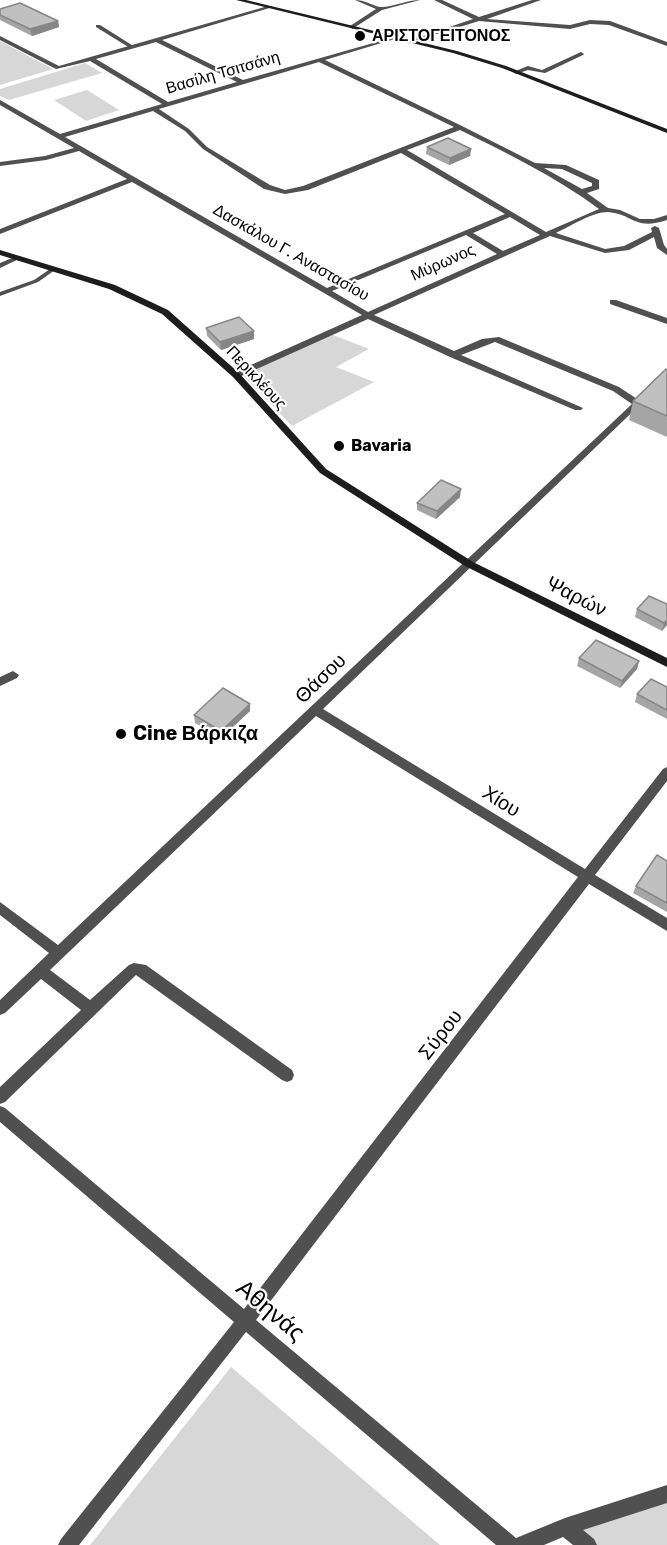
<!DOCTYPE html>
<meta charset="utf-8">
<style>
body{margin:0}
canvas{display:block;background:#fff}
</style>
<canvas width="667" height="1545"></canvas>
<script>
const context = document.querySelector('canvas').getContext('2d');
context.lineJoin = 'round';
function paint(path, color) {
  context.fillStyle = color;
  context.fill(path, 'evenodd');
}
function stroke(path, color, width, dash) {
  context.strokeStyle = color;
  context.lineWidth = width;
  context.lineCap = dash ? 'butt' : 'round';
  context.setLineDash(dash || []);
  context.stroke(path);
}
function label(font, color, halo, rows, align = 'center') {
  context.font = font + ' Rubik,sans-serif';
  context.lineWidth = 4.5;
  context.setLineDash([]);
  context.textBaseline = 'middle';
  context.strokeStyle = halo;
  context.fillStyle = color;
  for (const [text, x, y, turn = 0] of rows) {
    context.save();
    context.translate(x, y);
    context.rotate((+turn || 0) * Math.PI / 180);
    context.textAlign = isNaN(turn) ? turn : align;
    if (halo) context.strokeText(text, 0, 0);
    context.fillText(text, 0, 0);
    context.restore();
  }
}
const green = new Path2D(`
 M0 41 53 69 0 85Z
 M85 63 102 73 9 100 0 96V89Z
 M87 90 119 110 86 121 54 100Z
 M328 333 369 349 336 367 374 382 292 426 239 371Z
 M231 1367 440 1545H90Z
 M667 1494V1545H588L565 1527Z`);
const lane = new Path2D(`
 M96 25H100L135 47 130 48 96 27Z
 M581 52 584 54 583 55 545 73 528 70 516 74 513 72 528 66 542 70Z
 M17 256 20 258 19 259 0 268V263Z
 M53 267 56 269 55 270 38 282 0 296V292L34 280Z`);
const street = new Path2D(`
 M355 0C365 0 371 5 380 7 390 8 407 0 420 0L382 10 352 29 350 26 376 9Z
 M434 0H442L479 17 532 0H541L487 19 570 25 590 20 610 21 667 42V46L609 25 590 24 570 29 479 21 411 42V40L473 19Z
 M268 6 273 7 162 40 243 80 398 36V38L325 60 462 126 535 163 566 165 599 180V189L587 193 608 208 620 210 640 219H654L667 215V220C634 231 634 214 608 212 592 212 571 226 556 233L605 249 624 246 652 232 651 228 655 226 659 228 664 245 667 249V255L657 248 654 237 629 250 605 253 550 236 374 315 454 351 482 339 499 337 619 387 637 399 643 395 647 398 323 709 585 869 663 769 667 767V781L595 875 667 918V931L589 884 256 1320 516 1538 565 1518 667 1485V1503L583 1530 594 1539 597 1545H573L563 1537 544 1545H496L246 1332 79 1545H58L61 1539 234 1322 0 1122V1106L5 1108 244 1309 578 877 316 716 50 970 90 1000 129 965 134 963 146 965 292 1070 294 1075 292 1080 287 1082 282 1080 136 975 5 1102 0 1104V1087L81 1010 41 979 5 1013 0 1015V1000L49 953 0 915V902L58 945 632 404 613 391 495 342 461 355 583 408 581 410H575L450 357 368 319 239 377H233V373L362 315 132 182 0 234V229L127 179 79 151 46 160 0 166V162L45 156 74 148 0 105V100L60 134 162 104 90 61 56 69 0 40V36L59 66ZM156 42 237 82 168 102 96 59ZM319 62 454 127 303 186 285 190 270 185 207 147 189 129 159 109ZM153 111 185 131 203 149 264 189 285 194 308 190 401 153 505 214 327 288 65 137ZM460 130C507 153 556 177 599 209L546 232 407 150ZM544 168 562 169 592 183V186L582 189ZM510 217 540 235 503 251 473 233ZM466 235 497 254 368 312 332 291Z
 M610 300H616L667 318V324L610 304Z
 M13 671 19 675 17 678 0 686V677Z`);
const secondary = new Path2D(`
 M236 0H246L457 51 506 66 667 129V133L502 68 453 53Z
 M0 250 115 285 168 310 239 373 326 469 473 562 667 658V667L465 566 320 473 233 377 162 314 109 289 0 255Z`);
const wall = new Path2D(`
 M0 9 58 21 59 27 32 36 0 20Z
 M427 147 471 149 470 156 449 165 426 154Z
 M206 328 254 339 221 350 207 336Z
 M667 370V437L629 420 633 401Z
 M460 497 436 519 417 510V503Z
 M667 604V625L662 631 635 617 637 609Z
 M579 658 639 661 637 669 620 688 577 666Z
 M667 687V719L635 702 637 694Z
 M250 711 221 738 195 723 194 715Z
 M667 861V912L633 893 636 886Z`);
const shadedWall = new Path2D(`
 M58 21 59 27 32 36 30 29Z
 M471 149 470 156 449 165 450 158Z
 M254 331V339L221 350 220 342Z
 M461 489 460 497 436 519 437 511Z
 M667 620V625L662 631 664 623Z
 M639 661 637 669 620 688 622 681Z
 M250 704V711L221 738V731Z`);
const building = new Path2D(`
 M20 3 58 21 30 29 0 15V9Z
 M448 138 471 149 450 158 427 147Z
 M239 317 254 331 220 342 206 328Z
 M666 369 667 370V416L633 401Z
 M441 480 461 489 437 511 417 503Z
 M649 596 667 604V620L664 623 637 609Z
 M596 640 639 661 622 681 579 658Z
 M651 679 667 687V710L637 694Z
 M223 688 250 704 221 731 194 715Z
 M657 855 667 861V903L636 886Z`);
const markers = [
 [360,36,6,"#000"],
 [339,446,6,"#000"],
 [121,734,6,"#000"]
];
const farPoinames = [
 ["ΑΡΙΣΤΟΓΕΙΤΟΝΟΣ",372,36],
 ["Bavaria",351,446]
];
const farStreetnames = [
 ["Βασίλη Τσιτσάνη",223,73,-16],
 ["Δασκάλου Γ. Αναστασίου",291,253,30],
 ["Μύρωνος",443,263,-24],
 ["Περικλέους",256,378,47]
];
const streetNames = [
 ["Ψαρών",576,597,27],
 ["Θάσου",321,679,-44],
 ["Χίου",501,802,32],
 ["Σύρου",441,1035,-52]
];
const poiNames = [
 ["Cine Βάρκιζα",133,734]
];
const nearStreetnames = [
 ["Αθηνάς",270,1311,40]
];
paint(green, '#d7d7d7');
paint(lane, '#505050');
paint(street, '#505050');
paint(secondary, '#1d1d1d');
paint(wall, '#a5a5a5');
paint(shadedWall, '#868686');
paint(building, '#c0c0c0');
stroke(building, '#868686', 1.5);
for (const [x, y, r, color] of markers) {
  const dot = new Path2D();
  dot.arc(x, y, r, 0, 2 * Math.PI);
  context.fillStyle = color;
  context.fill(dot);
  stroke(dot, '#fff', 2);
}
label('bold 16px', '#000', '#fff', farPoinames, 'left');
label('16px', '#000', '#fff', farStreetnames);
label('20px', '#000', '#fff', streetNames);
label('bold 20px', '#000', '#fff', poiNames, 'left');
label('24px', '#000', '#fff', nearStreetnames);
</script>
